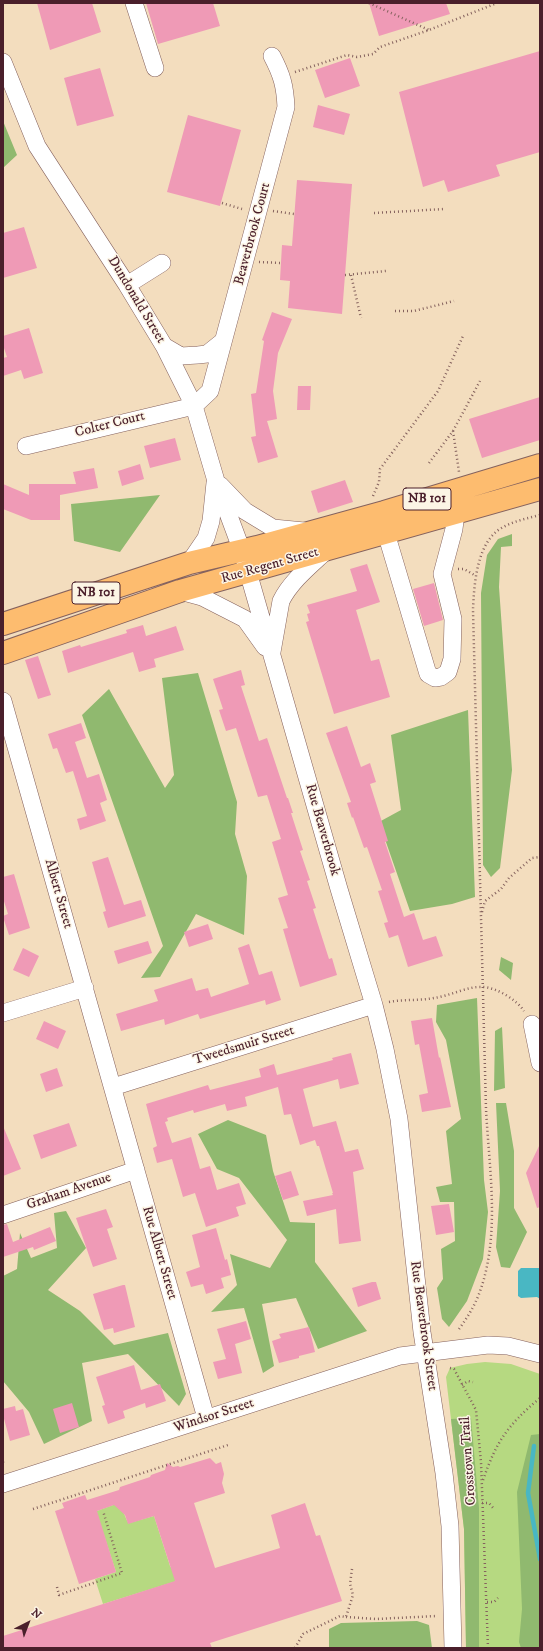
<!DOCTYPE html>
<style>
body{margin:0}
#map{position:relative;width:543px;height:1651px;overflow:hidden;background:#f3ddbe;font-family:"IM FELL DW Pica",serif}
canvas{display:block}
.frame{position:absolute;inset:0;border:4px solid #4a1f2b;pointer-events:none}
.north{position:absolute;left:8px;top:1603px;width:40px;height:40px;-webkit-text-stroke:3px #fcf5e5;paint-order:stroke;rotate:42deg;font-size:11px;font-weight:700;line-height:16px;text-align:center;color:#4a1f2b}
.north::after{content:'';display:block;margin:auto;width:14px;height:18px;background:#4a1f2b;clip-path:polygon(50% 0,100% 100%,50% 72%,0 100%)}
</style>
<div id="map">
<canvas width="543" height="1651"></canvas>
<div class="frame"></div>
<div class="north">N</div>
</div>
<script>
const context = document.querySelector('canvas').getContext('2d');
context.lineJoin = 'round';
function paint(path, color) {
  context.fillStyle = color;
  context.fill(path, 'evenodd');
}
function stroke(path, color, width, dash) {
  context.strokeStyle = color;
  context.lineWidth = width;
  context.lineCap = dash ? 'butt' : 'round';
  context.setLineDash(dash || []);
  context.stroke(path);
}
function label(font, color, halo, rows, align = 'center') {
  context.font = font + ' "IM FELL DW Pica",serif';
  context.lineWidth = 3;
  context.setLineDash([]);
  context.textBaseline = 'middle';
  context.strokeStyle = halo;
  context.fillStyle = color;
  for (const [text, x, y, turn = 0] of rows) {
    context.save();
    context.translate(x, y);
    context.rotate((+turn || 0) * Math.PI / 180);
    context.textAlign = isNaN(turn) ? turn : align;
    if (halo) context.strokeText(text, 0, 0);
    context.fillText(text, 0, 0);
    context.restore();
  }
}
const green = new Path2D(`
 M485 1362 511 1364 540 1374V1648H466L464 1529 446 1377 450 1368 467 1364Z
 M116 1504C127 1513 123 1516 129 1523L154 1516 170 1566 180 1580 103 1604 95 1579 116 1572 99 1520 94 1512Z`);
const forest = new Path2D(`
 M3 121 17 155 3 168Z
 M160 495 120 552 74 541 71 504Z
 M512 534V546L501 547 499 587 512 770 500 868 491 877 483 865 481 593 487 555 498 539Z
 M198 673 237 802 235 834 247 876 244 935 196 914 160 977 141 978 163 946 82 715 109 689 165 788 174 775 162 678Z
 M468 710 475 897 452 904 410 911 379 822 401 810 391 735Z
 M501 957 513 963 511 980 499 970Z
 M477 998 484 1180 488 1212 483 1259 467 1301 449 1327 442 1319 437 1288 443 1279 441 1249 455 1241 454 1202H440L436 1187 452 1184 446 1131 461 1119 446 1040 436 1022 437 1005Z
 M502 1027 505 1088 494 1091 495 1031Z
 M496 1103H506L514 1151V1208L527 1232 510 1268 501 1267 496 1247 500 1191Z
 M228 1120 266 1135 273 1171 290 1222 315 1223V1262L367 1331 318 1349 296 1298 262 1304 274 1366 263 1373 244 1308 211 1312 237 1285 230 1254 270 1268 287 1240 239 1178 217 1169 198 1134Z
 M66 1211 86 1248 48 1290 80 1311 114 1345 168 1333 186 1394 179 1406 128 1354 82 1363 92 1421 44 1444 29 1412 3 1381V1276L17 1269 20 1233 31 1258 57 1248 54 1213Z
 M471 1418 479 1508V1648H466L464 1529 451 1419Z
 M540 1434V1648H521L519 1642 522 1609 517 1492 531 1435Z
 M417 1621 429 1625 432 1648H329V1629L341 1623Z`);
const water = new Path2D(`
 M521 1268H540V1299L537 1297 521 1298 518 1296V1271Z`);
const stream = new Path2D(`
 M534 1446 528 1493 540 1559`);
const building = new Path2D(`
 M37 3H92L101 32 50 50Z
 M146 3H213L220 26 158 44Z
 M369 3H446L450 14 379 36Z
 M540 51V152L496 165 500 176 448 192 444 180 423 187 399 92Z
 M350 58 360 86 325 98 315 70Z
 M100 68 114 116 77 126 64 78Z
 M318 105 350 114 344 135 313 127Z
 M188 115 241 130 220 206 167 192Z
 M297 180 352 184 342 314 288 308 290 281 280 280 282 245 292 246Z
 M24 227 37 268 3 278V233Z
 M272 312 292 319 278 353 273 391 277 419 267 421 278 457 258 463 251 437 256 436 251 394 256 393 264 341 262 340Z
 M29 328 43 373 24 379 21 370 3 376V358L7 357 3 345V336Z
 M298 386H311L310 410H297Z
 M540 397V440L482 458 469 419Z
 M175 438 181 460 150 468 144 446Z
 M140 464 144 479 122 486 118 471Z
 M94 468 98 488 60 495V520H31L3 509V484L29 495V484H76L73 472Z
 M345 480 353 502 318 513 311 491Z
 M367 564 380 602 356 610 371 661 379 659 390 697 334 714 306 622 309 621 307 614 310 613 307 605 357 591 350 569Z
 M434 583 443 620 424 626 413 589Z
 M143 625 146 636 176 626 184 650 154 659 156 667 139 672 133 652 68 673 62 651 80 645 81 647 127 633 126 630Z
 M38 656 51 695 38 699 25 660Z
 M241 670 245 685 241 686 259 741 267 738 287 798H288L293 813H291L303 850 300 851 310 880 307 881 316 908 313 909 329 959 332 958 337 975 300 987 283 929 288 928 278 898 288 895 272 842 281 839 267 795 258 797 236 728 226 731 219 710 223 709 213 679Z
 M81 723 86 738 75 742 87 778 99 774 107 800 100 803 106 821 80 830 77 819 87 816 73 771 66 773 57 748 53 749 48 734Z
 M347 726 361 767 370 763 376 782 370 784 388 841 385 842 395 872 390 874 404 917 414 913 423 940 436 936 443 956 408 967 398 935 389 938 384 923 388 922 378 891 382 890 367 847 364 848 353 817 352 818 347 803 351 802 326 733Z
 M108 857 124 905 141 900 146 916 108 928 103 912 106 911 92 862Z
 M14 874 30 928 9 935 3 917V916L8 914 3 898V877Z
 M208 924 213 939 189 947 184 932Z
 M148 941 152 953 118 964 114 951Z
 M249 944 259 975 272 971 281 1000 266 1005 265 1000 200 1019 198 1014 165 1025 164 1019 121 1031 116 1014 158 1001 154 990 192 978 196 991 208 988 211 997 249 984 238 948Z
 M23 948 39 956 29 977 13 970Z
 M432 1018 439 1058 440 1057 451 1107 422 1112 419 1095 428 1093 419 1044 415 1045 411 1021Z
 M44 1021 66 1031 58 1049 36 1039Z
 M351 1053 359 1084 340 1089 338 1079 303 1089 313 1127 336 1121 345 1152 358 1149 364 1169 353 1172 361 1241 339 1244 336 1209 307 1216 303 1201 333 1195 332 1193H333L319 1146H317L315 1140 300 1145 291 1114 284 1115 278 1087 245 1097 247 1106 227 1111 225 1104 194 1113 193 1110 167 1118 168 1121 165 1122 172 1143 191 1137 200 1169 210 1166 217 1190 239 1183 246 1204 236 1207 239 1216 206 1227 195 1193 183 1197 172 1159 157 1163 153 1148 157 1146 146 1104 208 1085 210 1090 261 1077 259 1069 274 1064 277 1075 333 1060 332 1058Z
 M57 1068 63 1086 46 1092 40 1074Z
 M69 1123 77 1146 41 1159 33 1135Z
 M3 1126 21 1169 3 1176Z
 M540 1144V1207L537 1208 526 1173Z
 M291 1171 299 1195 283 1200 275 1176Z
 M449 1204 454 1232 436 1235 431 1206Z
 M106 1209 113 1227 107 1229 117 1259 93 1267 76 1218Z
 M7 1224 13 1242 50 1227 56 1241 34 1250 33 1247 3 1257V1225Z
 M216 1228 225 1260 227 1259 231 1275 221 1278 224 1288 206 1294 203 1284 191 1287 186 1272 200 1267 192 1235Z
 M372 1282H376L381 1299 358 1307 352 1288Z
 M123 1285H125L135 1327 114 1333 113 1328 104 1330 93 1294Z
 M246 1321 251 1339 235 1344 242 1373 218 1379 213 1362 226 1359 217 1329Z
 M309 1327 315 1352 299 1356V1358L279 1363 272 1341 281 1338 279 1334Z
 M134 1365 141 1390 160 1384 166 1401 146 1408 145 1403 123 1411 125 1418 108 1424 102 1406 105 1405 96 1377Z
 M72 1403 79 1427 60 1433 53 1409Z
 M15 1406 16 1411 23 1409 30 1435 10 1441 3 1415V1409Z
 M210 1458 216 1464 221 1462 224 1474 222 1483 225 1493 194 1503 215 1568 280 1548 271 1515 305 1503 316 1536 320 1535 342 1601 210 1643 212 1648H3V1636L175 1581 154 1516 128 1524 125 1515 114 1505 97 1511 116 1572 79 1584 55 1511 64 1508 62 1503 85 1495 87 1500 119 1490 120 1487 150 1477 151 1475 165 1470 167 1463 173 1467 178 1466 180 1467Z`);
const path = new Path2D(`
 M369 3 429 30
 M295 72 347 55 357 57 373 54 380 47 429 30 497 3
 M222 203 242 209
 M273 211 294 214
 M374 213 445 209
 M259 262 281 263
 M345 275 386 271
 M351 275 361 318
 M395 311H414L454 301
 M453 431 459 472
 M429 463 453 431 480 381
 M373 496 379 482 380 469 438 391 463 336
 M458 569H464L476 576
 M482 912 485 901 501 889 509 878 532 858 540 857
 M389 1002C404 999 419 1001 434 998 450 996 468 986 482 987 496 987 517 1000 524 1011
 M459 1329C467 1318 474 1307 479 1294 501 1236 489 1169 486 1109L473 610C474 587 476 548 497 531 509 522 525 519 540 515
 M450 1368 454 1369 476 1410 481 1462 488 1648
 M462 1385 468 1381 473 1382
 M3 1462 4 1464
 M483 1480C497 1440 508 1425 540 1398
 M482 1503H489L494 1509
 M33 1509 228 1445
 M57 1587 59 1595 122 1573 103 1511
 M487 1602H494L498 1598
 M346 1617 376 1619 437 1616
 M295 1648 303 1634 340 1616 346 1617 353 1595 350 1584 352 1569`);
const minor = new Path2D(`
 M134 3 155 68
 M3 62 37 146 127 285 164 346 194 406 216 481 242 551 339 889 374 1005 385 1049 399 1119 422 1332 444 1473 450 1526 453 1648
 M127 285 162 263
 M164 346 181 356 198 355 207 354 222 342
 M26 446 194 406 210 391 286 107C285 86 282 75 272 56
 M220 485 245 511 273 528 304 531
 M386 533 428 674 435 678 441 677 448 672 452 659 453 619 442 574 454 529 456 513
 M189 563 206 538 211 521 215 483
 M180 591 202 597 245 619 265 647
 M272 652 281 601C291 581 310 566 326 551
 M3 701 206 1418
 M3 1013 85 988
 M532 1024 540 1063
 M113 1087 374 1005
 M3 1215 136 1170
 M3 1484 400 1356 488 1345 508 1346 540 1354`);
const major = new Path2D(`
 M3 624 189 563 257 547 384 512 540 465
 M3 653 180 591 540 489`);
const shields = [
 [427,499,48],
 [96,593,48]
];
const shieldNames = [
 ["NB 101",427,499],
 ["NB 101",96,593]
];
const streetNames = [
 ["Beaverbrook Court",253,234,-75],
 ["Dundonald Street",136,300,59],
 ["Colter Court",110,425,-14],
 ["Rue Regent Street",270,566,-16],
 ["Rue Beaverbrook",322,830,74],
 ["Albert Street",58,894,74],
 ["Tweedsmuir Street",244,1046,-17],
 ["Graham Avenue",69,1192,-19],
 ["Rue Albert Street",159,1253,74],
 ["Rue Beaverbrook Street",423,1326,82],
 ["Windsor Street",214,1416,-18],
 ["Crosstown Trail",469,1461,-94]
];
paint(green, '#b6d981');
paint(forest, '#90b96f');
paint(water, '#49b7c3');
stroke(stream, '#49b7c3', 4.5);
paint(building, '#ef9ab6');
stroke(minor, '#85625e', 18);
stroke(major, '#85625e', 24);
stroke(path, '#85625e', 2.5, [1, 3]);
stroke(minor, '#fff', 17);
stroke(major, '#fdbc6f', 22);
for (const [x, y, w] of shields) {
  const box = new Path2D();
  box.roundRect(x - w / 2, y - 11, w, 22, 3);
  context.fillStyle = '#fcf5e5';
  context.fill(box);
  stroke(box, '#4a1f2b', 1);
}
label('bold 13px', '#4a1f2b', null, shieldNames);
label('14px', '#4a1f2b', '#fcf5e5', streetNames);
</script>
